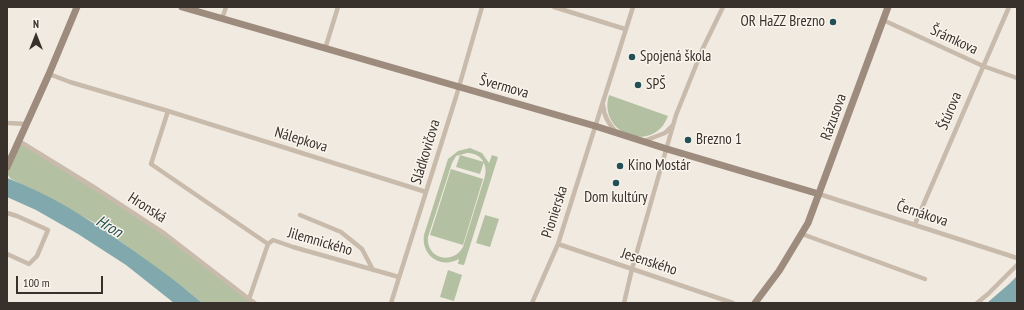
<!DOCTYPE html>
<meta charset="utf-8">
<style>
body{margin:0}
#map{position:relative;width:1024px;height:310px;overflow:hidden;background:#f1eae0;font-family:"PT Sans Narrow",sans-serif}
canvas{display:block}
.frame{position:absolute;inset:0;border:8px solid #38302b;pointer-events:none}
.north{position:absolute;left:16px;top:16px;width:40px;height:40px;-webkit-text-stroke:3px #f9f4ec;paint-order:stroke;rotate:0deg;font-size:11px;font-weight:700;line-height:16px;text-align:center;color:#38302b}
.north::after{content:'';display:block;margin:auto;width:14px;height:18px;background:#38302b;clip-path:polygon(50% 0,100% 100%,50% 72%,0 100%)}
.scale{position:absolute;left:16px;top:276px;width:87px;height:18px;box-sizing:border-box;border:2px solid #38302b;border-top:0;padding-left:5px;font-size:12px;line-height:14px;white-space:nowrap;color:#38302b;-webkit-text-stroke:3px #f9f4ec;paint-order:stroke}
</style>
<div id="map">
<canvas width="1024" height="310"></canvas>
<div class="frame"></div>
<div class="north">N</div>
<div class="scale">100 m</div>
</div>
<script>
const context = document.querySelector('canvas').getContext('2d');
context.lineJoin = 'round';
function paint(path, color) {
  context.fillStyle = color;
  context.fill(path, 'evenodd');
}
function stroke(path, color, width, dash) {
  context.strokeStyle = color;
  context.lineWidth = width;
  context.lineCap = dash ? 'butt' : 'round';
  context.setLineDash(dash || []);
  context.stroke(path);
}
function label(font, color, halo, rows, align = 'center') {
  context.font = font + ' "PT Sans Narrow",sans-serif';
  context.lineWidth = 3;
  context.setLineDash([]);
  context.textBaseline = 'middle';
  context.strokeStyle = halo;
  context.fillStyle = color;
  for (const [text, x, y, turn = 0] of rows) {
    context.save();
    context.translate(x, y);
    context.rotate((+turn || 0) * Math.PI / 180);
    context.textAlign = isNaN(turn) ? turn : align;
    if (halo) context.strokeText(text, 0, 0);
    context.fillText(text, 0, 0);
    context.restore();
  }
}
const green = new Path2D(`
 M609 95 668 116C654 155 597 134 609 95Z
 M19 141 165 234 255 303H202L189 292 97 224 28 187 11 179 7 174V167Z
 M470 148 482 153 489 163 492 155 498 157 464 265 458 264 459 259C441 269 421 256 424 235L448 159 458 151ZM467 153C480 153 488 163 485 176L463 247C452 266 426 258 428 237L452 163 456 156Z
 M460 155 484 162 480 174 456 167Z
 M451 169 483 179 463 245 430 235Z
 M485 215 499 219 490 247 476 243Z
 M448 270 462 275 454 301 440 297Z`);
const water = new Path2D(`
 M7 178C49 194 88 218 124 244 151 263 177 281 202 303H174L126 265 78 234 36 210 7 197Z
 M1017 276 1016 302 987 303 1009 284Z`);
const street = new Path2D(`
 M554 7 625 29
 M222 19 226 7
 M883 20 983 66 1017 78
 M325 49 338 7
 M49 74 70 82 168 111 426 192
 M603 105C604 117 609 124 617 133
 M168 111 151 164 268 244
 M7 123 27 124
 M19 141 92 186 165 234 249 299 255 303
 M644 141 665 133 672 126
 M819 194 1017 258
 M7 213 17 216 48 230 37 256 29 264 7 254
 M300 215 341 232 362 249 373 270
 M915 224 1009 7
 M802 234 925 279
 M558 244 733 303
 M249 299 268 244 273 240 293 247 399 277
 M391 303 456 97 482 7
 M532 303 558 244 633 7
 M624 303 632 269 676 115 703 48 723 7
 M977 303 988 294 1017 265`);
const secondary = new Path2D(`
 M182 7 595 126 667 149 819 194
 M7 167 49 74 77 7
 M755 303 779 271 808 223 888 7`);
const markers = [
 [833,22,4,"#234f56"],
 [632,57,4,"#234f56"],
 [638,85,4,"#234f56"],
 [688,140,4,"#234f56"],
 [620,166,4,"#234f56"],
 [616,183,4,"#234f56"]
];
const poiNames = [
 ["OR HaZZ Brezno",825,22,"right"],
 ["Spojená škola",640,57],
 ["SPŠ",646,85],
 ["Brezno 1",696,140],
 ["Kino Mostár",628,166],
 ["Dom kultúry",616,198,"center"]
];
const streetNames = [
 ["Šrámkova",954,40,25],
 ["Švermova",504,87,16],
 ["Štúrova",950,111,-67],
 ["Rázusova",834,117,-70],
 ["Nálepkova",301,140,17],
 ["Sládkovičova",426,152,-73],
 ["Hronská",147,208,33],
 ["Pionierska",555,212,-72],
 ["Černákova",922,214,18],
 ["Jilemnického",320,242,16],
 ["Jesenského",649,262,18]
];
const waterNames = [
 ["Hron",109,227,31]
];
paint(green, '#b3c0a1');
paint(water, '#81a8ac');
stroke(street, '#c9bbac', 4.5);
stroke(secondary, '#9d8b7e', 7);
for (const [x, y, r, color] of markers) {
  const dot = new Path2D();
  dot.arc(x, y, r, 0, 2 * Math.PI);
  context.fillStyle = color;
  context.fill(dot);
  stroke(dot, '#f9f4ec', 1.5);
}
label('15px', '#38302b', '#f9f4ec', poiNames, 'left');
label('15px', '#38302b', '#f9f4ec', streetNames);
label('italic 16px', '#234f56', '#f9f4ec', waterNames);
</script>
